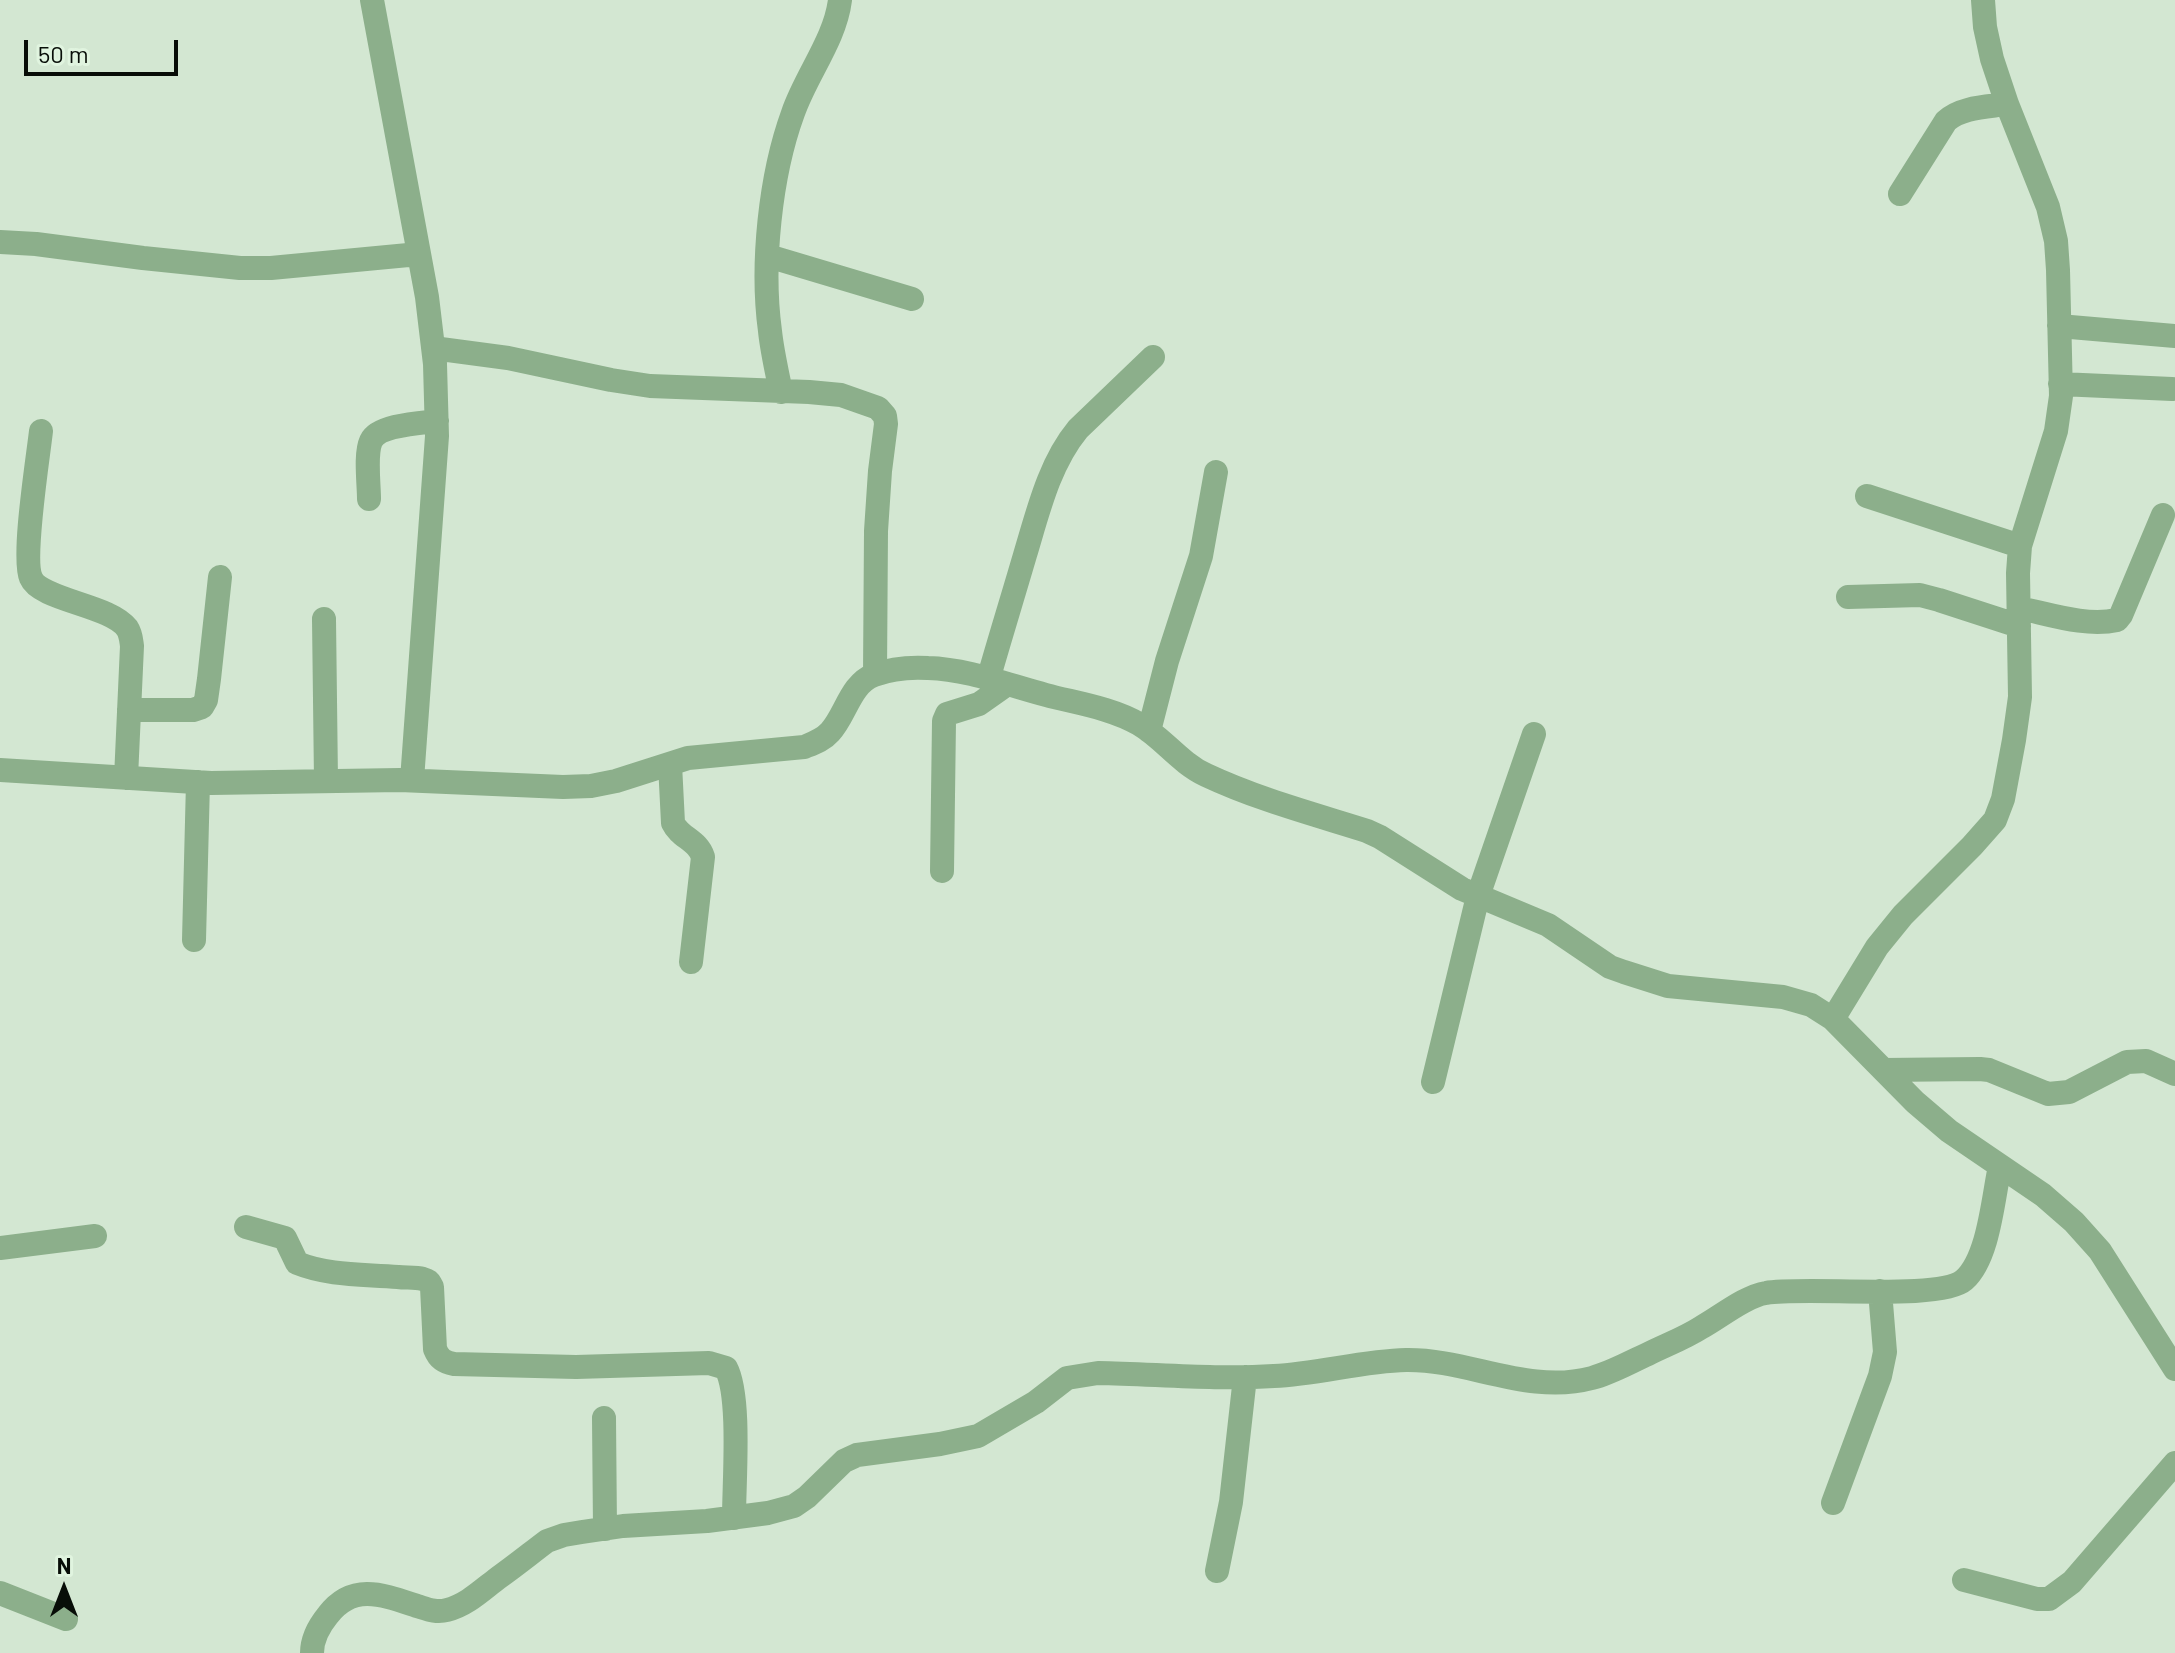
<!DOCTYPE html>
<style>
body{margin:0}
#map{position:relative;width:2175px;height:1653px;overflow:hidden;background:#d3e7d2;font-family:Barlow,sans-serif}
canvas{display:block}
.north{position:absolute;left:24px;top:1549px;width:80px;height:80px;-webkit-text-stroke:6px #e0f4df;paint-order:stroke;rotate:0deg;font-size:22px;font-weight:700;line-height:32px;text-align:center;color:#080e08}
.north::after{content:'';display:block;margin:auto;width:28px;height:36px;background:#080e08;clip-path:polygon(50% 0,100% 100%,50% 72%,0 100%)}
.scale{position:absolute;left:24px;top:40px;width:154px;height:36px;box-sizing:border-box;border:4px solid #080e08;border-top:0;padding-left:10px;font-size:24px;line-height:28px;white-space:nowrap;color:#080e08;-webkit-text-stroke:6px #e0f4df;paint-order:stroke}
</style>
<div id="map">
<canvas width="2175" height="1653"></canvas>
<div class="north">N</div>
<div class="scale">50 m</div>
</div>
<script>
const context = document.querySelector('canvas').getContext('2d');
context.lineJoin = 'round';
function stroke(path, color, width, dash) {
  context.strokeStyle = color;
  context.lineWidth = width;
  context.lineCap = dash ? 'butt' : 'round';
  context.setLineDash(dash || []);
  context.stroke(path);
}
const street = new Path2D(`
 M372 0 427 297 435 364 437 436 412 780
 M1900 194 1946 121C1961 107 1987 107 2007 104
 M0 242 36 244 143 258 240 268H271L419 254
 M768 256 912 299
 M2059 326 2175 336
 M433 348 508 358 611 380 650 386 809 392 841 395 878 408 885 416 886 424 880 471 876 531 875 674
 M2060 384 2172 389
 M781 392C777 372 772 351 770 331 761 265 770 176 793 113 806 75 835 40 840 0
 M41 431C38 458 22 558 31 578 40 600 110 605 127 628 131 634 131 639 132 646L126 778
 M1867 496 2020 546
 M369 499C369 484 365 454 371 441 378 425 421 423 437 421
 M1848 597 1920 595 1939 600 2019 626
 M2019 608C2049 614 2086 627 2117 620L2121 615 2163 515
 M324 619 326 781
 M988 680C1000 638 1013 596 1025 555 1038 512 1049 464 1078 429L1153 357
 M129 710H193L202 707 206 700 209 679 220 577
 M1149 731 1167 661 1201 556 1216 472
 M670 764 673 823C680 838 698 840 703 857L691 962
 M0 770 211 783 400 780 563 787 591 786 616 781 688 758 804 747C814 743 823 740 830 732 846 715 850 684 874 675 890 669 911 667 928 668 967 669 1008 685 1046 695 1076 703 1112 708 1139 724 1163 738 1180 763 1206 775 1257 799 1313 814 1367 831L1380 837 1462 889 1548 925 1610 967 1624 972 1668 986 1783 997 1811 1005 1833 1019 1915 1102 1949 1131 2043 1195 2074 1222 2100 1251 2175 1369
 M942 871 944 721 947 714 979 704 1006 685
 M194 940 198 782
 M1833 1019 1877 947 1903 915 1972 846 1995 820 2003 799 2014 740 2020 697 2018 573 2020 546 2056 431 2061 396 2058 270 2056 241 2048 207 2007 104 1992 59 1985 27 1983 0
 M1884 1070 1980 1069 1989 1070 2048 1094 2069 1092 2127 1062 2146 1061 2175 1074
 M1433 1082 1478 896 1534 734
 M246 1227 285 1238 297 1263C329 1276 363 1274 398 1277 406 1278 415 1277 423 1279 430 1281 429 1282 432 1287L435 1349C439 1359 444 1362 454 1364L576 1367 709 1363 726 1368C741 1396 734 1482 734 1518
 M0 1248 95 1236
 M604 1418 605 1529
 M1833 1503 1880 1376 1885 1352 1880 1291
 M1217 1571 1231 1502 1245 1377
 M1964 1580 2037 1599H2049L2072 1582 2175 1463
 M0 1593 66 1619
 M312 1653C312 1638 319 1626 328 1615 353 1582 384 1595 417 1606 427 1609 436 1613 447 1610 467 1605 482 1590 498 1578 515 1566 531 1553 547 1541L564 1535 582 1532 623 1526 707 1521 768 1513 794 1506 807 1497 844 1461 857 1455 940 1444 978 1436 1036 1402 1067 1378 1098 1373C1156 1374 1215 1380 1274 1376 1318 1374 1362 1361 1406 1360 1468 1359 1528 1395 1592 1378 1611 1373 1630 1362 1648 1354 1666 1345 1685 1338 1702 1327 1720 1317 1746 1296 1766 1293 1805 1286 1940 1301 1964 1280 1989 1258 1993 1198 2000 1166`);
stroke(street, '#8caf8b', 24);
</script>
